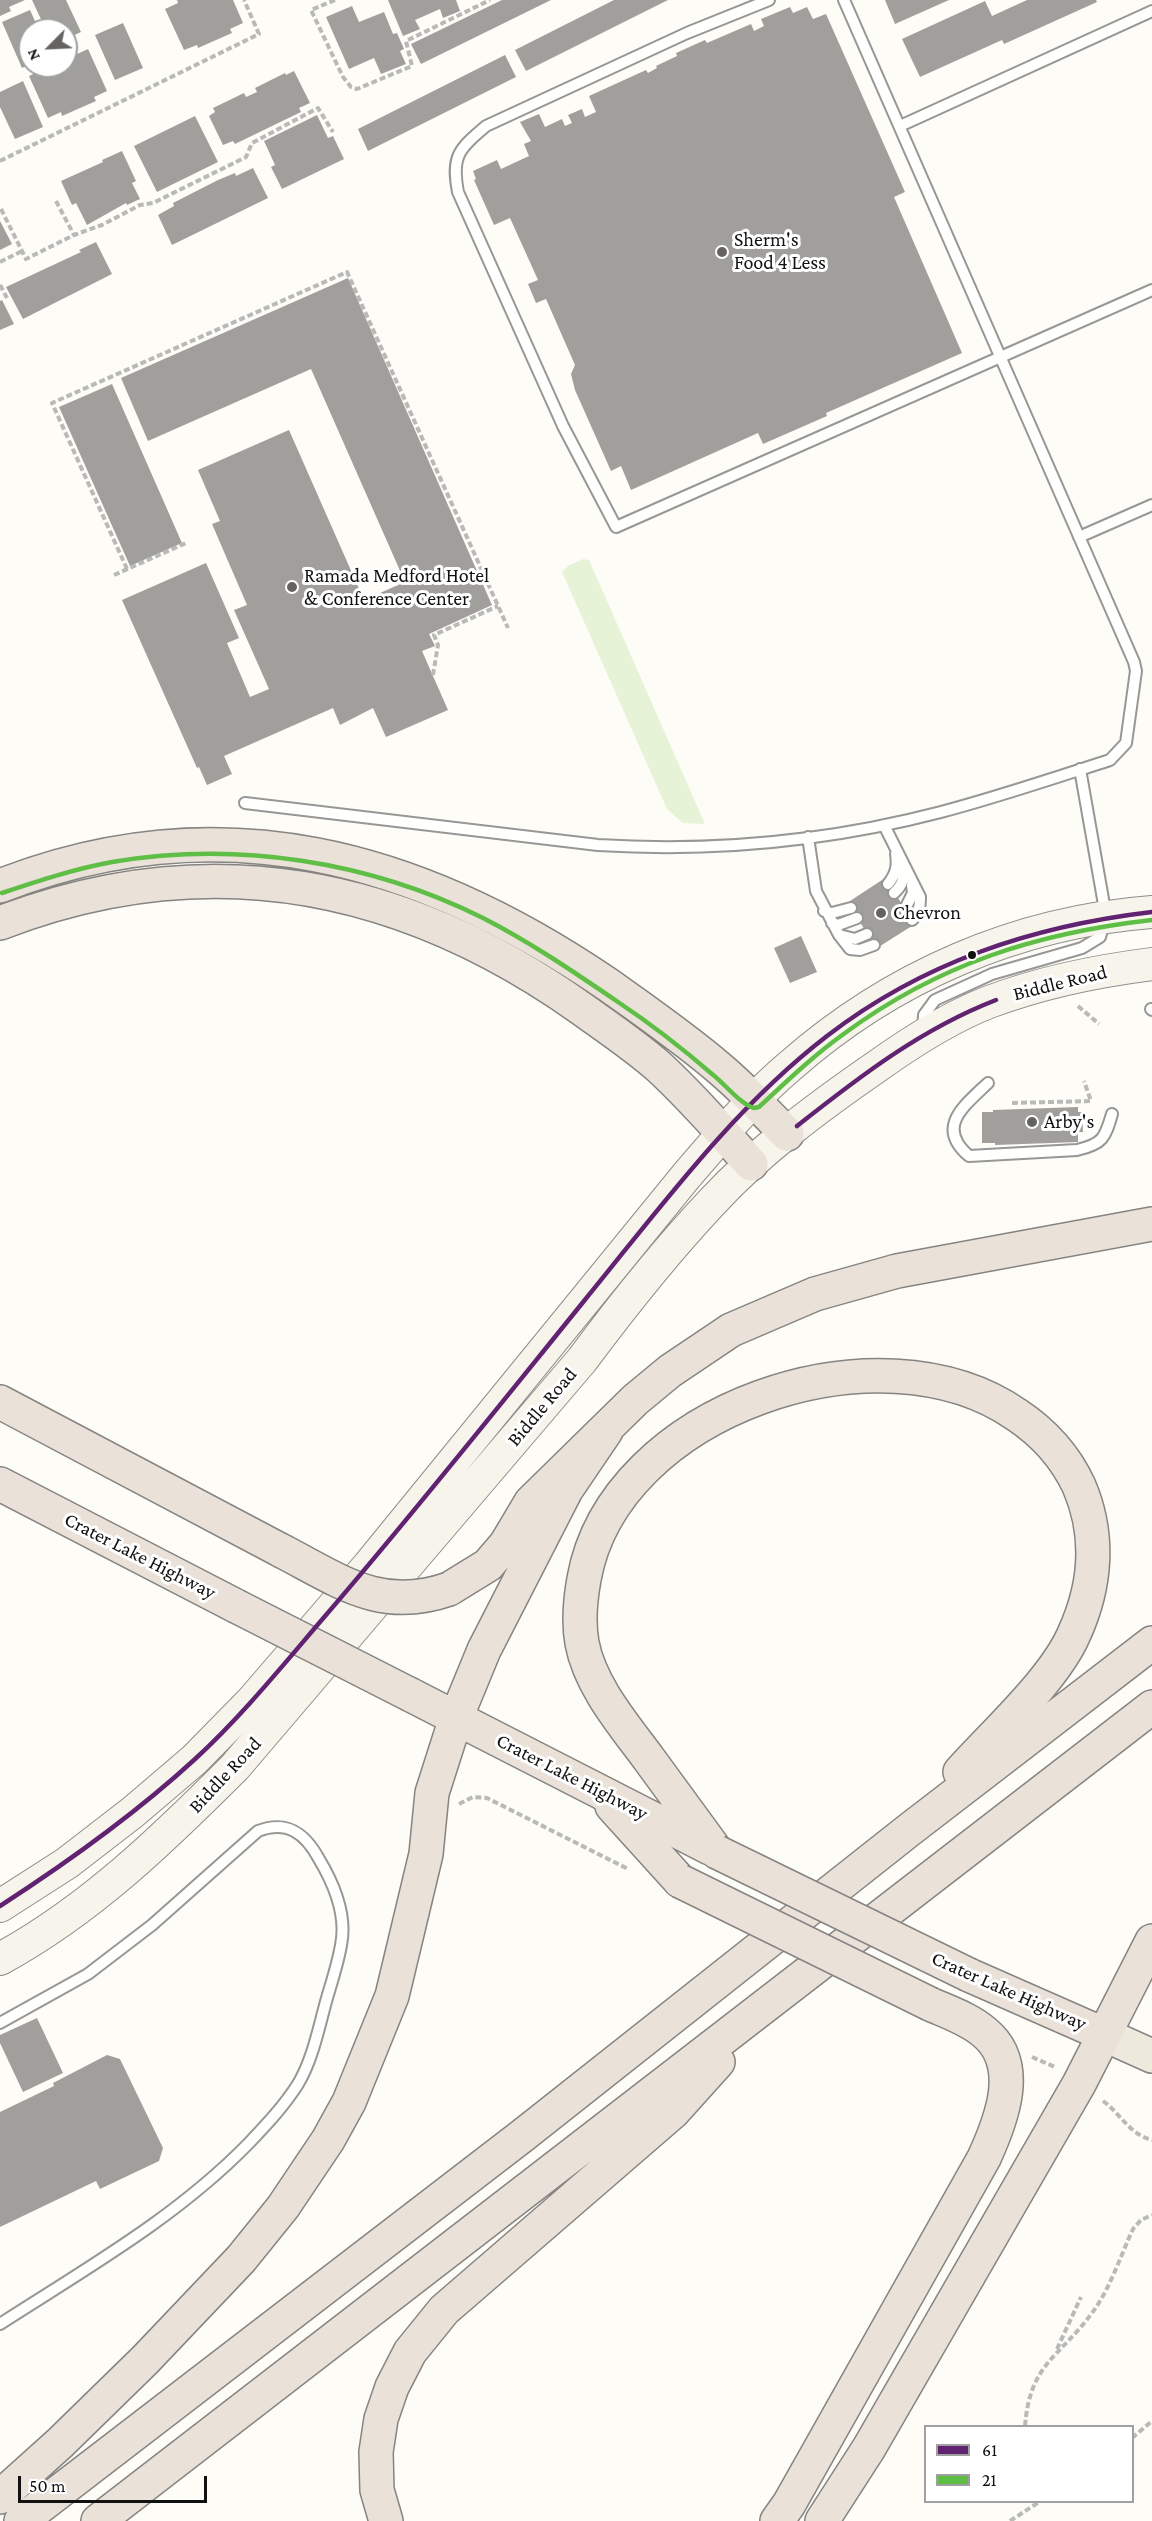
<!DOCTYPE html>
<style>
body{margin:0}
#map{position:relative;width:1152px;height:2521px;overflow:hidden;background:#fdfcf7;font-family:"Crimson Pro",serif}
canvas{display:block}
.legend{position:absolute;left:924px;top:2425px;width:210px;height:78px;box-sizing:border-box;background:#fff;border:2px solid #a0a0a0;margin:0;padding:8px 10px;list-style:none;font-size:18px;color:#111}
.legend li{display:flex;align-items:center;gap:12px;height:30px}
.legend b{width:30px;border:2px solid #a0a0a0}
.north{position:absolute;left:18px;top:18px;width:60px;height:60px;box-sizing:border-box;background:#fff;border:2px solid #a0a0a0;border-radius:50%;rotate:246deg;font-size:16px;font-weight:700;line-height:24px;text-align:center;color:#111}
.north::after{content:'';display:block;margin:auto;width:21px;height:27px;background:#646362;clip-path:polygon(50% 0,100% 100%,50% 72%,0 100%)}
.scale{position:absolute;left:18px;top:2476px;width:189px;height:27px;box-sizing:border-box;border:3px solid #111;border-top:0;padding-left:8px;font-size:18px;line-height:21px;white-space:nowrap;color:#111;-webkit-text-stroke:4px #fff;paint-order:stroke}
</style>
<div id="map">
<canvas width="1152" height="2521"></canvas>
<ul class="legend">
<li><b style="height:8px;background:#602271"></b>61</li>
<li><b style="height:8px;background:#5fbe45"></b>21</li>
</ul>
<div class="north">N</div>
<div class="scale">50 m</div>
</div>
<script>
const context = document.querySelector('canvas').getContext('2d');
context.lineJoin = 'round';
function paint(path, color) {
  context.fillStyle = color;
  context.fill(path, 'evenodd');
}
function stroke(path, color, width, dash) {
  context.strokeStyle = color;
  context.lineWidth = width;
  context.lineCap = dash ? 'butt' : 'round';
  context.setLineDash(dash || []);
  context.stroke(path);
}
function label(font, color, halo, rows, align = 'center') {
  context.font = font + ' "Crimson Pro",serif';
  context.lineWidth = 6;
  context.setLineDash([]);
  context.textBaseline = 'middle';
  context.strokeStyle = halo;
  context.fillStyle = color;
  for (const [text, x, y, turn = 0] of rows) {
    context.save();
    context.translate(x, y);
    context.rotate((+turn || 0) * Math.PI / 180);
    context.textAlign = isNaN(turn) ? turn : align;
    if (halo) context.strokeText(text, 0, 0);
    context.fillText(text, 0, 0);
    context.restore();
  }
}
const green = new Path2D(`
 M583 559 589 560 705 824 683 823 667 809 562 572 568 566Z`);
const building = new Path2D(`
 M0 0H25L9 7 11 11 0 16Z
 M32 0H66L81 32 66 39V30H46Z
 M177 0H233L243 23 230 29 232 33 198 48 197 45 184 50 165 9 178 3Z
 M388 0H456L460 11 443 18 440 9 415 20 420 29 403 36Z
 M502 0H551L421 64 411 44Z
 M614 0H668L526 71 515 50Z
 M885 0H949L895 24Z
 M1027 0H1096L1097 2 1004 44 1002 40 920 77 902 39 985 1 992 16Z
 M352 6 359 22 384 12 393 34 397 33 404 49 400 51 406 64 381 74 374 58 349 69 326 17Z
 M790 7 793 13 807 7 813 19 826 14 905 192 894 197 962 353 826 413 827 416 763 444 758 433 631 490 621 466 611 471 575 390 571 374 575 365 546 299 536 303 528 284 538 280 510 218 494 225 474 180 476 179 473 171 497 160 501 169 529 156 524 144 531 141 520 122 539 114 545 127 562 119 565 126 572 123 568 115 582 109 585 117 596 112 589 96 646 70 648 73 657 68 656 66 677 56 676 53 705 40 707 43 751 24 754 31 764 26 761 19Z
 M30 10 39 30H30V64L22 68 2 22Z
 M123 23 143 68 115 80 95 35Z
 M88 49 107 91 94 97 96 101 62 116 61 112 48 118 29 76 42 70 40 66H66V54L74 51 75 55Z
 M505 55 516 77 368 151 358 129Z
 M294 71 310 103 299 108 301 112 235 144 233 141 223 145 209 116 215 112 213 108 244 93 246 97 257 92 255 88 285 73 286 75Z
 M23 81 43 127 15 139 0 107V92Z
 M317 115 328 138 333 136 344 159 282 189 271 167 275 165 264 141Z
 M195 116 218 162 157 192 134 146Z
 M122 151 136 181 132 183 140 199 127 205 126 203 87 225 76 203 72 205 61 181 103 162 102 160Z
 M253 168 268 198 172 245 158 215 174 206 173 203 218 180 235 173 236 176Z
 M0 221 12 244 0 250Z
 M96 242 112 274 23 319 6 287 81 252 79 250Z
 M348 278 492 605 429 634 435 646 422 651 448 710 386 737 373 708 340 725 333 708 224 756 232 774 207 785 199 767 197 768 122 600 206 563 239 638 227 643 250 697 269 689 234 610 247 605 212 524 220 521 198 470 289 430 364 600 405 582 311 369 148 441 121 378Z
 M2 300 14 324 0 330V301Z
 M112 384 182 543 130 566 59 407Z
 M885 878 915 924 877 948 847 903Z
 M801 936 817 972 790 983 774 948Z
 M1078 1107V1112H1082L1083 1132H1078V1142L995 1145V1143H982V1112H993V1110Z
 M37 2018 63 2073 23 2092 0 2043V2035Z
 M107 2055 120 2059 163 2148 159 2161 100 2189 96 2181 0 2227V2112L54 2086 53 2083Z`);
const path = new Path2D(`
 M335 0 311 10 343 77 351 87 357 89 412 66 406 41 490 0
 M0 161 259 34 244 0
 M56 201 74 235
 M1 209 26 259 74 235 102 225 140 205 153 203 246 157 252 143 318 108 333 132
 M0 262 22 251
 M0 285 7 298
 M127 569 52 403 347 272 508 628
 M114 575 186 543
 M433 675 438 645 434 635 498 606
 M1078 1006 1099 1024
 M1012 1103 1091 1101 1084 1081
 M459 1804 473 1797 487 1798 628 1869
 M1032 2057 1055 2067
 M1103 2101C1121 2114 1129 2134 1152 2140
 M1057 2349 1081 2297
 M1025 2426C1030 2363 1059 2358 1092 2313 1110 2289 1120 2257 1133 2229L1141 2220 1152 2215
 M1132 2438 1152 2421
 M1010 2521 1039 2502`);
const lane = new Path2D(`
 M769 0 687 33 486 126C459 149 451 156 458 192L563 426 616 527 1152 290
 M900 126 1152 11
 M1079 537 1152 505
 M245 803 598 845C712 852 830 841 941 812 998 797 1054 778 1110 760L1126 743 1136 671 1134 662 844 0
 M884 825 920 897C920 907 919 913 912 920
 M808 837 816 891 839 935 850 949 860 950 874 945
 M888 884C896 874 898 866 896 854
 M894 893C903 885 904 878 904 867
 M905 909 913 893 912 885
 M824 911 832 913 851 908
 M832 923 838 925 857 918
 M839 935 855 939 867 934
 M1151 1009 1152 1010
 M923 1030 924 1015 935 1000 992 974 1082 948 1100 937 1106 916 1080 769
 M988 1083C964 1106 935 1127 969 1156L1077 1150C1103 1144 1105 1138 1112 1114
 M0 2023 88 1974 152 1925 258 1831C287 1820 305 1833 319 1859 334 1884 347 1916 341 1945 338 1963 332 1981 327 1998 319 2026 313 2059 298 2084 284 2106 267 2124 249 2143 177 2217 87 2268 0 2324`);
const secondary = new Path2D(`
 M0 1906 67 1863 133 1812 194 1760 251 1702 369 1565 687 1175C719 1138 752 1098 790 1066 891 977 1017 922 1152 912
 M0 1959C90 1910 163 1839 235 1767L582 1360C623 1305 665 1252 712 1202 759 1151 818 1107 876 1067 911 1042 948 1018 989 1002 1042 982 1096 971 1152 964`);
const primary = new Path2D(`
 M1103 2034 1152 2056`);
const highway = new Path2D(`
 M0 886C220 800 419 856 607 984 645 1011 684 1038 719 1068 743 1088 765 1112 787 1134
 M0 923C208 843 403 882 582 1009 607 1027 634 1045 658 1066 691 1096 721 1131 751 1164
 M0 1402 282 1551
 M0 1484 236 1606
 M449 1589 488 1565 506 1544 531 1502 635 1400 670 1371 731 1330 815 1294 897 1271 1152 1224
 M411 1695 710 1848
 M612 1806 680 1881
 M717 1852C694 1821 672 1790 649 1759 624 1725 590 1686 582 1643 578 1621 580 1601 584 1579 614 1409 880 1319 1017 1415 1044 1433 1065 1456 1079 1486 1100 1535 1096 1586 1074 1634 1054 1680 994 1734 960 1772
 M969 1975 1103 2034
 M0 2497 60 2443 145 2360 241 2259 283 2207 328 2140 349 2102 392 1996 426 1854 432 1793 456 1718 484 1650 566 1490 606 1431
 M21 2521 522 2136 909 1830 1152 1643
 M98 2521 1152 1707
 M386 2521 377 2490 376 2452 381 2419 392 2387 410 2352 444 2310 673 2112 718 2062
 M777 2521 789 2504 984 2158C1001 2121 1024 2064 984 2032 969 2019 948 2012 930 2004
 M822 2521 869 2448 1079 2084 1152 1941`);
const highwayBridge = new Path2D(`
 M282 1551C340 1581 381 1613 449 1589
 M236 1606 411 1695
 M717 1852 969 1975
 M680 1881 930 2004`);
const bus1 = new Path2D(`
 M797 1126C859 1077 921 1029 996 1000
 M0 1906C68 1862 134 1815 194 1760 242 1716 283 1665 326 1615 414 1513 499 1406 584 1301 660 1208 732 1109 827 1036 923 962 1033 926 1152 912`);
const bus2 = new Path2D(`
 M2 893C38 881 74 869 112 862 237 841 369 861 483 918 530 942 574 972 618 1002 651 1024 682 1048 712 1074 725 1084 739 1103 754 1108L759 1107C787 1081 814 1055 845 1033 939 964 1037 933 1152 920`);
const markers = [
 [722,252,6,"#646362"],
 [292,587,6,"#646362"],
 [881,913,6,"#646362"],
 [972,955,5,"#111"],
 [1032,1122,6,"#646362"]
];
const poiNames = [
 ["Sherm's",734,240],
 ["Food 4 Less",734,263],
 ["Ramada Medford Hotel",304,576],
 ["& Conference Center",304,599],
 ["Chevron",893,913],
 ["Arby's",1044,1122]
];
const streetNames = [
 ["Biddle Road",1060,983,-14],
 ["Biddle Road",542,1407,-50],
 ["Crater Lake Highway",140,1556,27],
 ["Biddle Road",225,1775,-47],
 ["Crater Lake Highway",572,1777,27],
 ["Crater Lake Highway",1009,1991,24]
];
paint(green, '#e7f3d7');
paint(building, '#a19f9c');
stroke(lane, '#979795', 14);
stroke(secondary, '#8e8d8b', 34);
stroke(primary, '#858482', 36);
stroke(highway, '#858482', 36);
stroke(path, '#b9b9b8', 4, [6, 3]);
stroke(lane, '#fffffe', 10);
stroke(secondary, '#f6f4eb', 32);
stroke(primary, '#ede9dc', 33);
stroke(highway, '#eae1d8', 33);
stroke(highwayBridge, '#858482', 36, []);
stroke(highwayBridge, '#eae1d8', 33);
stroke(bus1, '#602271', 4.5);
stroke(bus2, '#5fbe45', 4.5);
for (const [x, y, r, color] of markers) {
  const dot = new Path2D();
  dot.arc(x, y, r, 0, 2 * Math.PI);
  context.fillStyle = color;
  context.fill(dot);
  stroke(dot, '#fff', 2);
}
label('20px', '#111', '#fff', poiNames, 'left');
label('20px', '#111', '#fff', streetNames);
</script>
